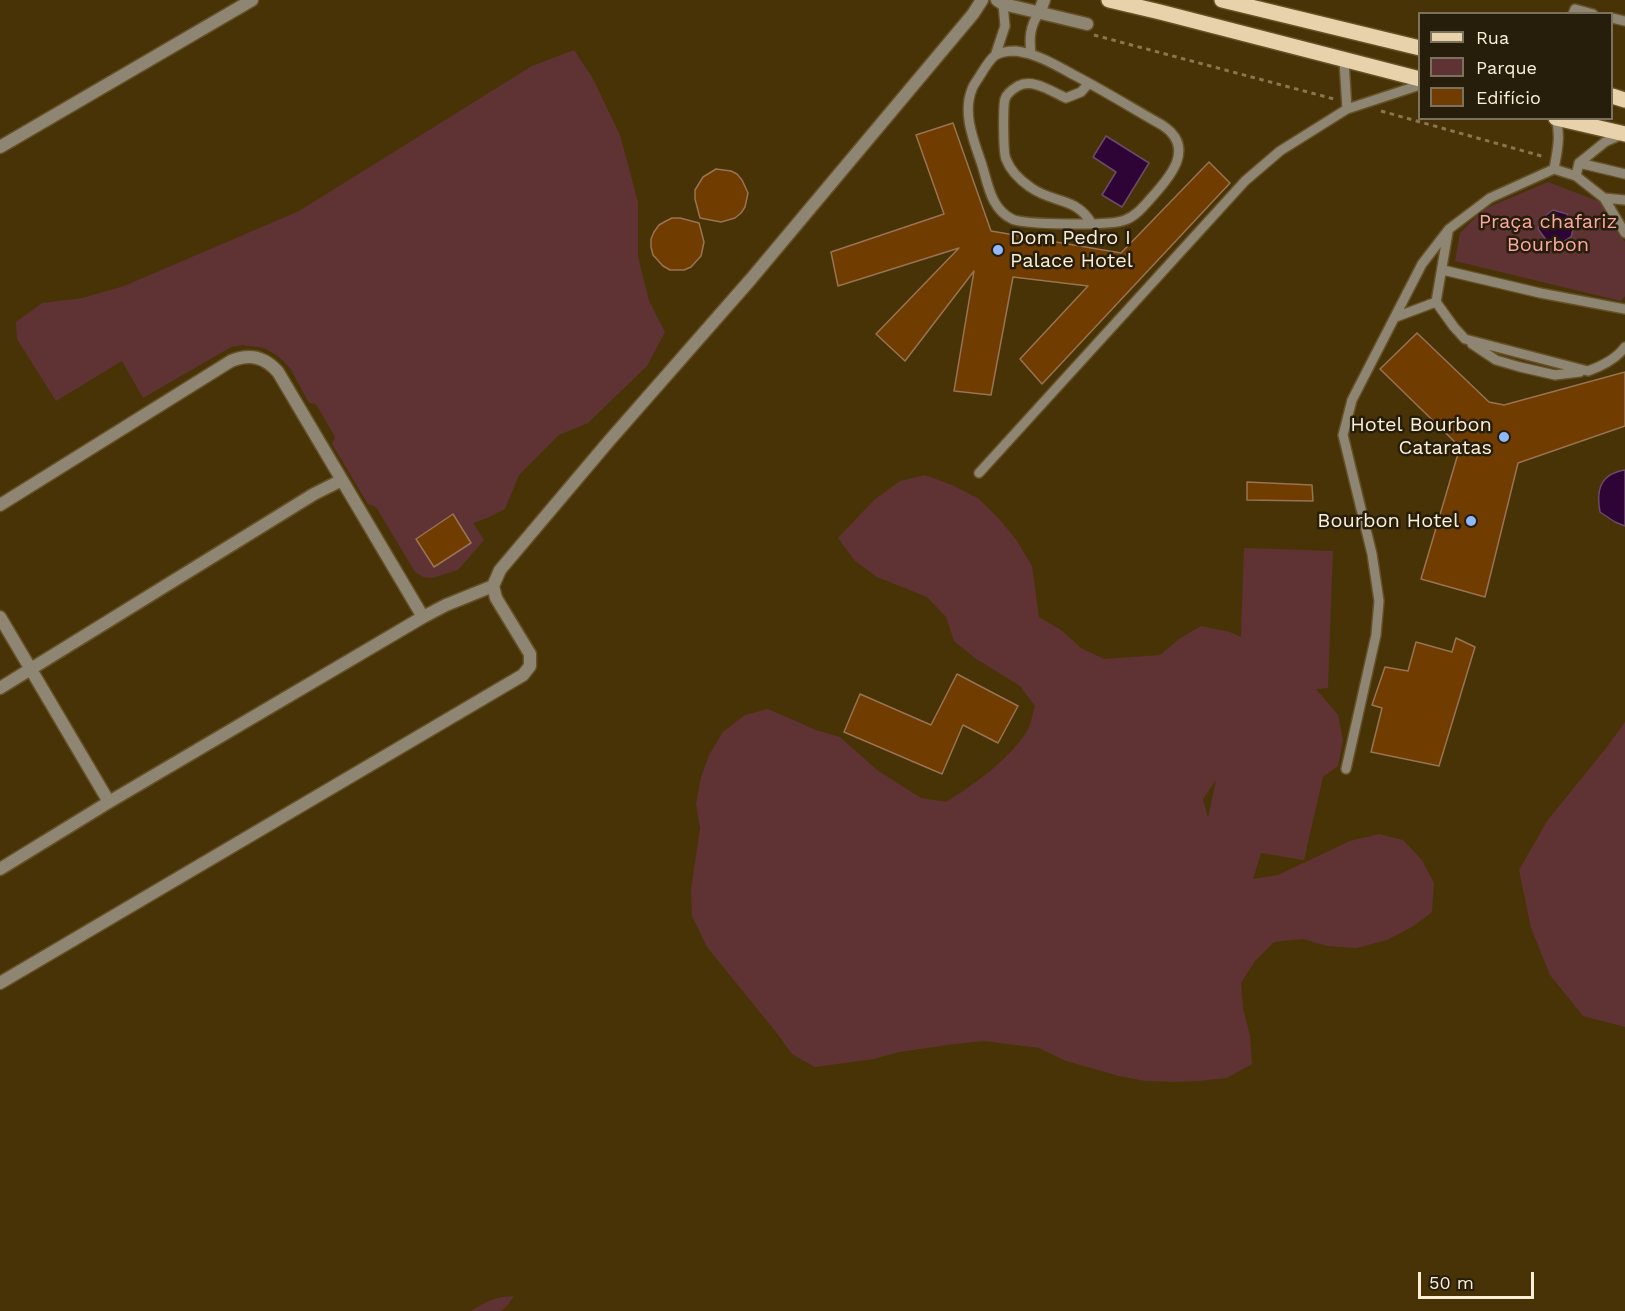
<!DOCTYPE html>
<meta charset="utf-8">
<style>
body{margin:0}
#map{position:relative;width:1625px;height:1311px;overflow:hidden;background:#483306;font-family:"Work Sans",sans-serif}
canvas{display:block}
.legend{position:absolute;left:1418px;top:12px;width:195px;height:108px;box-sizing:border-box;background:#261d0b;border:2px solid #7c715d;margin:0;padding:8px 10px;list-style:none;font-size:18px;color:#fcefd8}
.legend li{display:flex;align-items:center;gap:12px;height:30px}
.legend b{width:30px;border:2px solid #7c715d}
.scale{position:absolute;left:1418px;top:1272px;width:116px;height:27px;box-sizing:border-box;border:3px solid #fcefd8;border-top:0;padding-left:8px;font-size:18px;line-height:21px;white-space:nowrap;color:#fcefd8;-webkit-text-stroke:4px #261d0b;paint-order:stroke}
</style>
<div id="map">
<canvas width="1625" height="1311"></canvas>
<ul class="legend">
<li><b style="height:8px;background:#e8d2ac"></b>Rua</li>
<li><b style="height:16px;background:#5f3333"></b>Parque</li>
<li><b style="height:16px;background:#703c00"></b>Edifício</li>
</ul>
<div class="scale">50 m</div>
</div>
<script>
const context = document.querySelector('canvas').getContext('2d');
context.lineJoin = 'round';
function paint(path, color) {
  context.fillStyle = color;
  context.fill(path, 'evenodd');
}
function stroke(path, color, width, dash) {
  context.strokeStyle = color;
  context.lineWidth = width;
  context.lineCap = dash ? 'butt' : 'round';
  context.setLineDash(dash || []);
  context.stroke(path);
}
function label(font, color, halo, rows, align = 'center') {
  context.font = font + ' "Work Sans",sans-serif';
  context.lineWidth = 5;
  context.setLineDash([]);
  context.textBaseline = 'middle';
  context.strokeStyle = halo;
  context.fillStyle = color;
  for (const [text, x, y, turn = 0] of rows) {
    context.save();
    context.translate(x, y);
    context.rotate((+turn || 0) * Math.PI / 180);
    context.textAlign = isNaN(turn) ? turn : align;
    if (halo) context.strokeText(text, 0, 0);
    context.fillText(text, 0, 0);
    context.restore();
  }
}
const green = new Path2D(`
 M574 50 592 77 620 135 638 202V257L649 301 665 332 647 366 588 423 559 435 519 475 505 509 487 518 473 523 484 540 458 570 432 578 423 577 415 572 376 507 368 504 332 444 335 437 316 404 309 403 290 368 278 356 264 348 242 345 231 347 143 398 122 361 56 401 17 339 16 322 42 303 83 298 124 286 299 211 532 66Z
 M1548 182 1603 203 1613 224 1625 242V296L1621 301 1455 261 1460 233 1484 209Z
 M925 475 952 485 979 499 1001 521 1017 541 1032 566 1039 617 1061 630 1081 648 1104 659 1160 655 1179 639 1201 626 1230 632 1241 637 1244 548 1333 551 1328 688 1316 689 1338 715 1343 740 1338 766 1323 777 1304 860 1261 853 1253 879 1278 875 1350 841 1379 834 1403 840 1422 860 1434 883 1432 912 1412 927 1387 940 1356 948 1327 946 1303 939 1274 942 1255 961 1241 983 1243 1009 1250 1036 1252 1064 1227 1078 1199 1081 1173 1082 1145 1081 1119 1076 1066 1061 1039 1048 984 1041 955 1044 899 1052 874 1059 815 1067 792 1054 776 1032 707 947 692 916 691 890 700 828 696 804 701 777 709 755 723 732 745 715 768 709 816 730 840 737 877 770 921 798 946 802C975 784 1006 762 1026 733 1031 726 1032 715 1035 706L1020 686 975 658 954 641 946 617 927 597 877 577 855 561 838 538 874 500 900 481ZM1216 780 1208 818 1203 799Z
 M1625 722V1027L1583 1016 1550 975 1531 928 1519 870 1547 821 1607 747Z
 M514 1296 507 1306 501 1311H471C488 1301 494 1297 514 1296Z`);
const water = new Path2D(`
 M1106 136 1149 163 1122 207 1102 195 1116 172 1093 157Z
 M1553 210 1567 214 1574 226 1571 237 1560 244 1547 241 1538 229 1541 219Z
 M1625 470V526L1615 522 1600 512C1596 490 1600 474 1625 470Z`);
const building = new Path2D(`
 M953 123 991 231 1121 253 1209 162 1230 183 1042 384 1020 359 1088 286 1013 277 991 395 954 391 974 271 905 361 876 334 959 248 838 286 831 252 944 214 916 135Z
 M716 169 731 171 737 174 742 180 748 193 745 207 741 213 735 218 721 222 700 218 695 199V190L703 177Z
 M672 218H680L699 223 704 242 701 256 691 267 684 270H670L663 266 653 255 651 247V239L654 232 659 225 666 221Z
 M1417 333 1489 402 1504 405 1625 372V426L1518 463 1485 597 1421 579 1460 447 1380 369Z
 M1247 482 1312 485 1313 501 1247 500Z
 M453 514 471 543 434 567 416 539Z
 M1456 638 1475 647 1439 766 1371 752 1382 708 1372 705 1385 667 1408 671 1416 642 1452 652Z
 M957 674 1018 706 998 743 963 725 942 774 844 732 860 694 931 725Z`);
const path = new Path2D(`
 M1094 35 1334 99
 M1381 111 1545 157`);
const lane = new Path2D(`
 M1573 14 1575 9 1593 14
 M1612 18 1625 21
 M1016 51C1037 54 1054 64 1072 74 1103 90 1132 108 1162 125 1196 147 1171 176 1152 197 1144 206 1136 216 1125 220 1112 226 1024 225 1012 219 991 209 988 184 982 165 974 141 962 114 972 89 974 84 978 79 981 74 992 56 995 51 1016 51Z
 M996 53 1005 26 1003 4
 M1031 53C1029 38 1030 26 1039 13
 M1344 61 1347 109
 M1089 83 1081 92 1066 98C1052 92 1033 78 1018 86 1013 89 1007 93 1005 99 1003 105 1003 153 1006 159 1010 170 1020 180 1030 187 1053 204 1076 196 1092 224
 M1579 163 1625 174
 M1554 169C1557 152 1561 136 1556 119
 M1576 176 1579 163 1605 142 1623 134
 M1604 198 1625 200
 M1448 232 1436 302 1454 327 1465 339 1588 371C1602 366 1616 359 1625 347
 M1443 270 1540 293 1625 309
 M1396 317 1436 302
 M1472 344 1496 360 1520 367 1555 375 1580 372
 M979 473 1245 181 1280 151 1347 109 1420 85
 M1346 769 1376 635 1379 601 1372 554 1343 435 1352 400 1422 264 1449 229 1490 198 1554 169 1576 176 1604 198 1625 233`);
const street = new Path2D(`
 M997 0 1003 4 1087 24
 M1039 13 1044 0
 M0 147 252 0
 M0 505 231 361C250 353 265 357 278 372L423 617
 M0 617 109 802
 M0 688 314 494 342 480
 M0 869 109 802 423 617 446 605 493 586
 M0 983 523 675 530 666V654L496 598 493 586 500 570 609 441 751 279 973 14 982 0`);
const primary = new Path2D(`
 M1109 0 1160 12 1420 79
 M1222 0 1420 48
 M1612 96 1625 100
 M1556 118 1625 134`);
const markers = [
 [998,250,6,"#8fb8fd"],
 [1504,437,6,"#8fb8fd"],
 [1471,521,6,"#8fb8fd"]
];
const parkNames = [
 ["Praça chafariz",1548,222],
 ["Bourbon",1548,245]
];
const poiNames = [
 ["Dom Pedro I",1010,238,"left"],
 ["Palace Hotel",1010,261,"left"],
 ["Hotel Bourbon",1492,425],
 ["Cataratas",1492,448],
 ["Bourbon Hotel",1459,521]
];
paint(green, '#5f3333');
paint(water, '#2e0336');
stroke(water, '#6c4a67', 1.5);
paint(building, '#703c00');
stroke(building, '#987354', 1.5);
stroke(lane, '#655128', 12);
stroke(street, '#655128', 15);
stroke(primary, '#655128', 18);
stroke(path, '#897651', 3, [4.5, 4.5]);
stroke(lane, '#8f8573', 9);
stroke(street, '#8f8573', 12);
stroke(primary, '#e8d2ac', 15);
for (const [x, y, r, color] of markers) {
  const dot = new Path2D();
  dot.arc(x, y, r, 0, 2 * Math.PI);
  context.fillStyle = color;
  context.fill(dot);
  stroke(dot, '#261d0b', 2);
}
label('20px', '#fda7a5', '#261d0b', parkNames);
label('20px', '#fcefd8', '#261d0b', poiNames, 'right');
</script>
